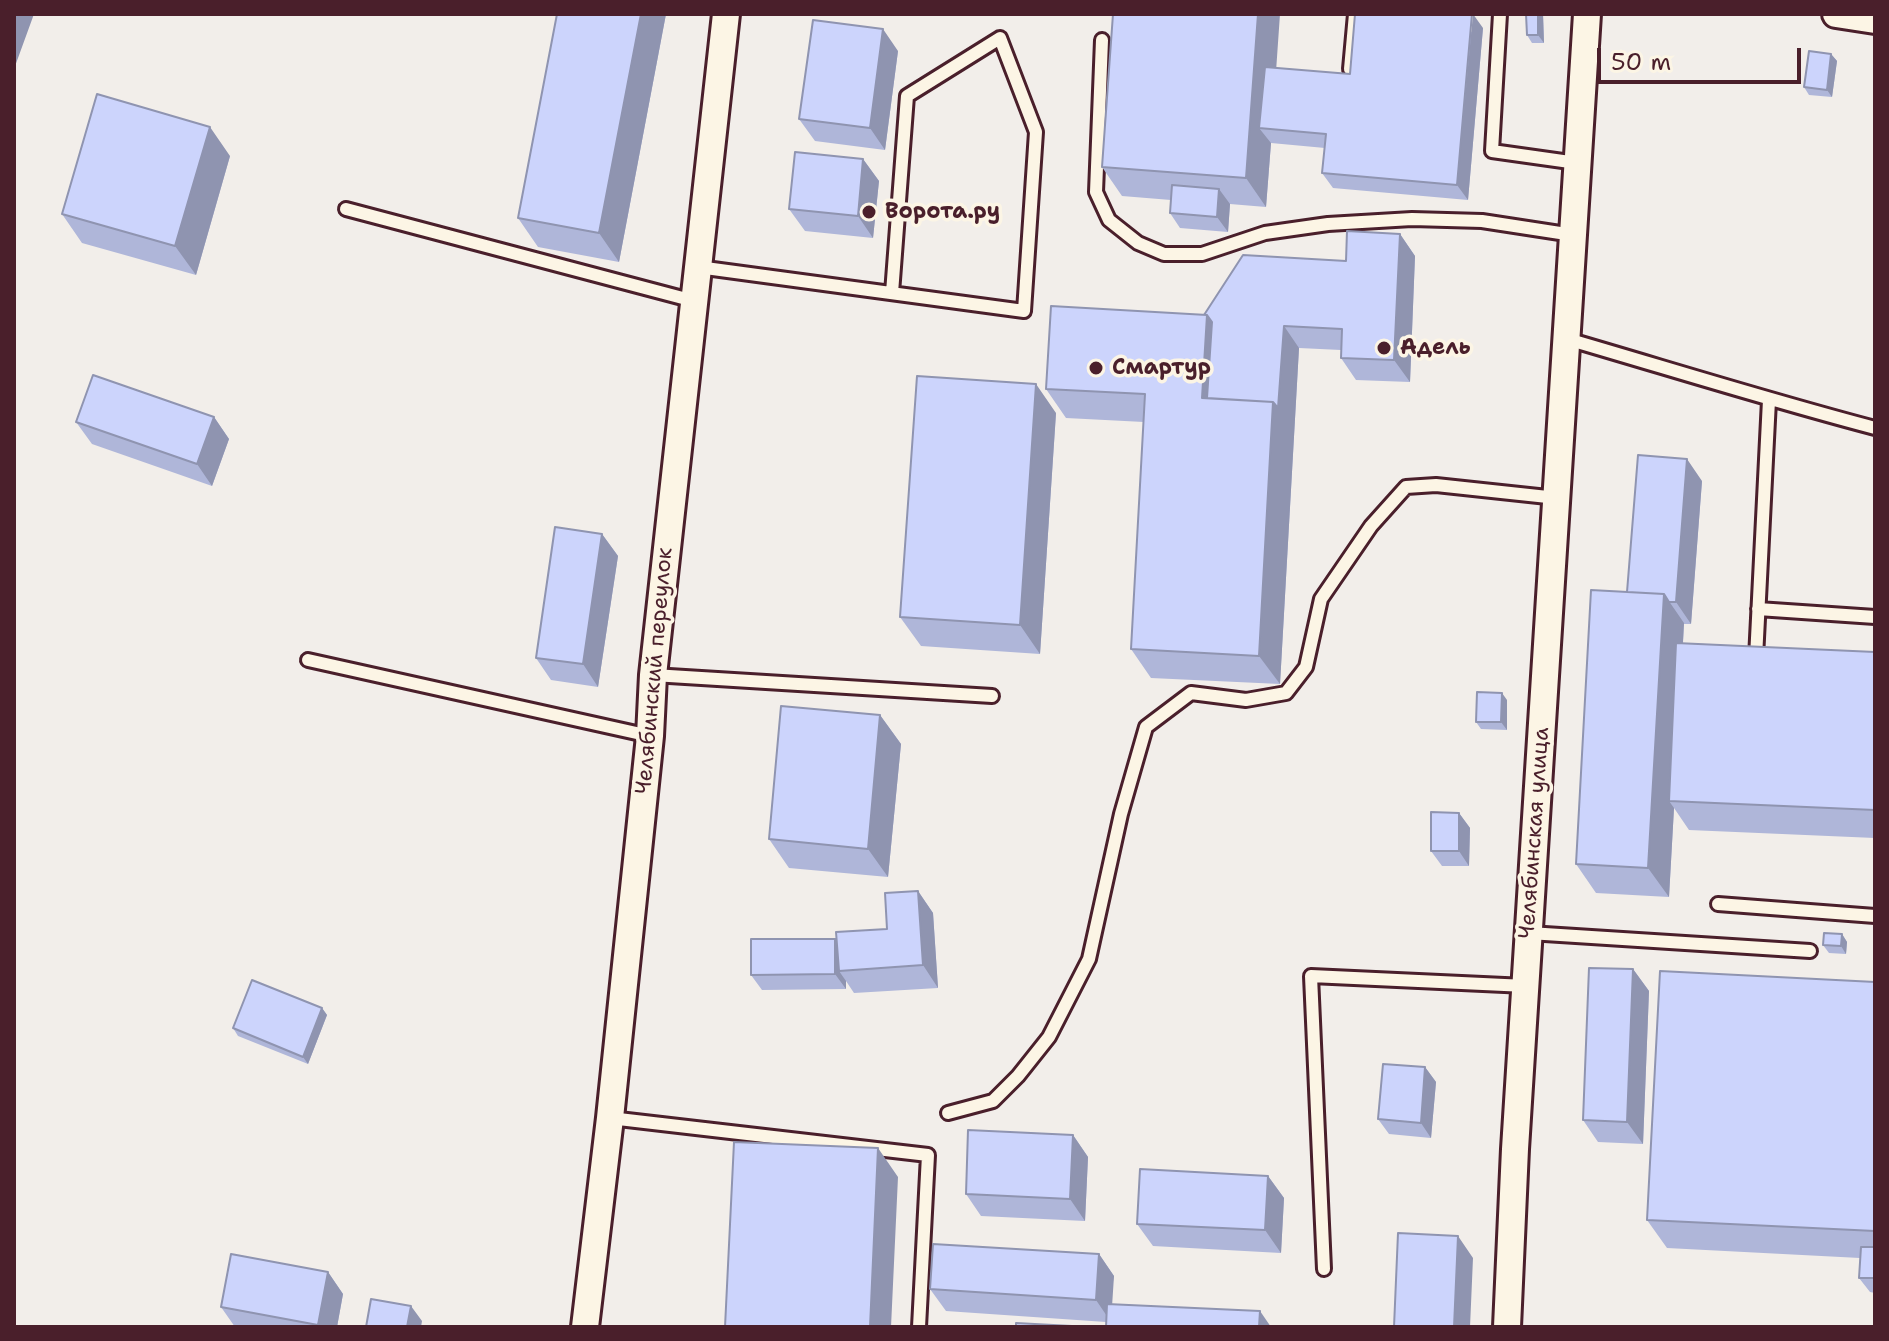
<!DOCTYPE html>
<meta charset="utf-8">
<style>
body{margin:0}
#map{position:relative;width:1889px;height:1341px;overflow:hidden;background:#f2eeea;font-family:"Shantell Sans",sans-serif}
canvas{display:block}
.frame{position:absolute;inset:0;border:16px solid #4a1f2b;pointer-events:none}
.scale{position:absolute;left:1597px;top:48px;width:204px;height:36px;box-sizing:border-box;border:4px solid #4a1f2b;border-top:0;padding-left:10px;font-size:24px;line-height:28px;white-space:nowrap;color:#4a1f2b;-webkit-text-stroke:6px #fcf5e5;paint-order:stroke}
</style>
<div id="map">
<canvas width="1889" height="1341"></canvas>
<div class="frame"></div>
<div class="scale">50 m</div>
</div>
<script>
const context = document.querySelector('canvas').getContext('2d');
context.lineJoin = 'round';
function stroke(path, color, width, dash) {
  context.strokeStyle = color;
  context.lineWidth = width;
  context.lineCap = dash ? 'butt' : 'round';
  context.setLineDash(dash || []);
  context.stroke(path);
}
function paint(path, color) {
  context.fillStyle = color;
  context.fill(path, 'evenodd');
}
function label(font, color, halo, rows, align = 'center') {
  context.font = font + ' "Shantell Sans",sans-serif';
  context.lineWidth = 7;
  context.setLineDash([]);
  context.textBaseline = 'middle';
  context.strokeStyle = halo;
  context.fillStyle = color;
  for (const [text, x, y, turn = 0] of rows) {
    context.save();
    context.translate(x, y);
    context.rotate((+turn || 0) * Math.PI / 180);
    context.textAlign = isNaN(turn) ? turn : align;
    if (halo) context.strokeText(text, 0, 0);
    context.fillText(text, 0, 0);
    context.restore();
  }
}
const service = new Path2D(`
 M1500 14 1492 151 1577 163
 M1102 40 1096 192 1109 220 1138 243 1164 254H1202L1265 233 1328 224 1412 219 1482 221 1573 235
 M1350 69 1355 14
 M346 209 694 301
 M698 267 1024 311 1036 132 1000 38 907 96 892 293
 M1567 339C1670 369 1772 401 1875 428
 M1758 609 1875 617
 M1756 658 1769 400
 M308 660 650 736
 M653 675 992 696
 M1718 904 1875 916
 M1529 933 1810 951
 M948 1113 993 1101 1018 1076 1049 1037 1089 959 1121 814 1146 727 1191 693 1246 700 1286 693 1306 667 1321 599 1371 526 1406 487 1436 485 1557 498
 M610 1118 928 1155 919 1327
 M1324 1269 1311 976 1526 986`);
const minor = new Path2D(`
 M1836 14 1875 20
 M585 1327 610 1118 650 736 653 675 726 14
 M1507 1327 1515 1149 1587 14`);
const wall = new Path2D(`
 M557 14H666L619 262 538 247 518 218Z
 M1526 14H1543L1544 43H1532L1527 35Z
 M1483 28 1468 200 1333 188 1322 173 1325 148 1271 143 1266 207 1230 204 1228 232 1180 228 1170 213 1171 200 1122 196 1102 167 1276 68 1350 74Z
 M898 51 885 150 815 141 799 119Z
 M1831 54 1837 61 1832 97 1809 95 1804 87Z
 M230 156 196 275 82 243 62 214Z
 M863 159 879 181 873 238 805 231 789 209Z
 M1400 234 1415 256 1410 382 1356 380 1341 358V350L1299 348 1280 684 1151 678 1131 649 1144 422 1066 418 1046 389 1346 261Z
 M1056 413 1040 654 921 646 900 617Z
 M214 417 229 439 212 486 92 444 76 422Z
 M1702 481 1691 624H1684L1683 643 1875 652V838L1689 830 1674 808 1669 897 1596 893 1576 864 1627 592Z
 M602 534 618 556 598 687 551 680 536 658Z
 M1507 700V730L1481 729 1476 722Z
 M880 715 901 744 888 877 789 868 769 839Z
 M1459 813 1470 828 1469 866H1442L1431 851Z
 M918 891 933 913 938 988 854 993 846 981V989L762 990 751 975 835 939 837 941 887 929Z
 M1842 934 1847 942 1846 954 1829 953 1823 945Z
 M1633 969 1649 991 1643 1144 1598 1142 1583 1120Z
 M1875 982V1293L1870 1292 1859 1278 1860 1258 1667 1248 1647 1220Z
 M322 1008 327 1015 308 1064 238 1036 233 1028Z
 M1425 1067 1436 1082 1431 1138 1389 1134 1378 1119Z
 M1073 1135 1088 1157 1085 1221 981 1216 966 1194Z
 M1268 1176 1284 1198 1281 1253 1153 1246 1137 1224Z
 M1099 1254 1114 1276 1106 1322 946 1311 930 1289Z
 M328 1272 343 1294 337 1327H235L221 1307Z`);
const shadedWall = new Path2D(`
 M14 14H34L14 69Z
 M641 14H666L619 262 599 233Z
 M1258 14H1280L1272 129 1259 128 1271 143 1266 207 1246 178Z
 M1473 14 1483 28 1468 200 1457 185Z
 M1538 14H1543L1544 43 1538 35Z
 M883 29 898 51 885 150 870 128Z
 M1831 54 1837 61 1832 97 1827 90Z
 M210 127 230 156 196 275 175 246Z
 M863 159 879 181 873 238 858 216Z
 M1219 189 1230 204 1228 232 1217 217Z
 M1400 234 1415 256 1410 382 1394 360Z
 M1207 315 1227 344 1223 405 1202 398Z
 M1284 326 1299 348 1280 684 1259 656 1273 402Z
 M1036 384 1056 413 1040 654 1020 625Z
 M214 417 229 439 212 486 197 464Z
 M1687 459 1702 481 1691 624 1676 602Z
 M602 534 618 556 598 687 583 664Z
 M1664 594 1684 623 1674 801H1669L1674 808 1669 897 1648 868Z
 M1502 693 1507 700V730L1501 722Z
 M880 715 901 744 888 877 868 849Z
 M1459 813 1470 828 1469 866 1459 851Z
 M918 891 933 913 938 988 923 965Z
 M1842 934 1847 942 1846 954 1841 946Z
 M835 939 845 954 839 971 846 981V989L835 974Z
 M1633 969 1649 991 1643 1144 1627 1122Z
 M322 1008 327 1015 308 1064 303 1057Z
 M1425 1067 1436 1082 1431 1138 1421 1123Z
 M1073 1135 1088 1157 1085 1221 1070 1199Z
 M878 1148 898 1177 891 1327H870Z
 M1268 1176 1284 1198 1281 1253 1265 1230Z
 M1458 1236 1473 1258 1470 1327H1454Z
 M1099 1254 1114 1276 1111 1322 1096 1300Z
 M328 1272 343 1294 337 1327H319L318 1325Z
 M411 1306 422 1321 421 1327H407Z
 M1260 1311 1271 1327H1259Z`);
const building = new Path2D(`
 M557 14H641L599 233 518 218Z
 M1113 14H1258L1246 178 1102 167Z
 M1355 14H1472L1457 185 1322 173 1326 134 1259 128 1265 67 1350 74Z
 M1526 14H1538V35H1527Z
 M813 20 883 29 870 128 799 119Z
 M1809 51 1831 54 1827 90 1804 87Z
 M97 94 210 127 175 246 62 214Z
 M795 152 863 159 858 216 789 209Z
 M1172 185 1219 189 1217 217 1170 213Z
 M1347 231 1400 234 1394 360 1341 358 1342 329 1284 326 1278 408 1273 402 1207 398 1212 322 1207 315H1204L1243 255 1346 261Z
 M1051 306 1207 315 1202 398 1273 402 1259 656 1131 649 1145 394 1046 389Z
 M93 375 214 417 197 464 76 422Z
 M917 376 1036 384 1020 625 900 617Z
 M1638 455 1687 459 1676 602H1669L1664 594 1627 592Z
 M555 527 602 534 583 664 536 658Z
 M1591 590 1664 594 1648 868 1576 864Z
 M1676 643 1875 652V810L1669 801Z
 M1477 692 1502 693 1501 722H1476Z
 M781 706 880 715 868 849 769 839Z
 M1431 812 1459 813V851H1431Z
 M918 891 923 965 839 971 836 932 887 929 885 893Z
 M1824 933 1842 934 1841 946 1823 945Z
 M751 939H835V974L751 975Z
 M1589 968 1633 969 1627 1122 1583 1120Z
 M1660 971 1875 982V1231L1647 1220Z
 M252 980 322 1008 303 1057 233 1028Z
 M1383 1064 1425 1067 1421 1123 1378 1119Z
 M968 1130 1073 1135 1070 1199 966 1194Z
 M734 1142 878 1148 870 1327H725Z
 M1140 1169 1268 1176 1265 1230 1137 1224Z
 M1398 1233 1458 1236 1454 1327H1394Z
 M933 1244 1099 1254 1096 1300 930 1289Z
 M1861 1247H1875V1278H1859Z
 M231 1254 328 1272 318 1325 221 1307Z
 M371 1299 411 1306 407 1327H366Z
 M1107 1304 1260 1311 1259 1327H1106Z
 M1016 1323 1072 1326V1327H1016Z`);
const markers = [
 [869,212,8,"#4a1f2b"],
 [1384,348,8,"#4a1f2b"],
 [1096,368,8,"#4a1f2b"]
];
const poiNames = [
 ["Ворота.ру",885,212],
 ["Адель",1400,348],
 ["Смартур",1112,368]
];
const streetNames = [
 ["Челябинский переулок",655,671,-85],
 ["Челябинская улица",1535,833,-86]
];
stroke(service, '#4a1f2b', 18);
stroke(minor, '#4a1f2b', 32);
stroke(service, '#fcf5e5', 12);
stroke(minor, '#fcf5e5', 26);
paint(wall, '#afb6d9');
paint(shadedWall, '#8f94b0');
paint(building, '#ccd4fc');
stroke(building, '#8f94b0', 2);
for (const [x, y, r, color] of markers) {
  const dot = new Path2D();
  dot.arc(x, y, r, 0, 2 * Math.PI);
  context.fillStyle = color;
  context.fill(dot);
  stroke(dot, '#fcf5e5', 3);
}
label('bold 22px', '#4a1f2b', '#fcf5e5', poiNames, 'left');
label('22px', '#4a1f2b', '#fcf5e5', streetNames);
</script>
